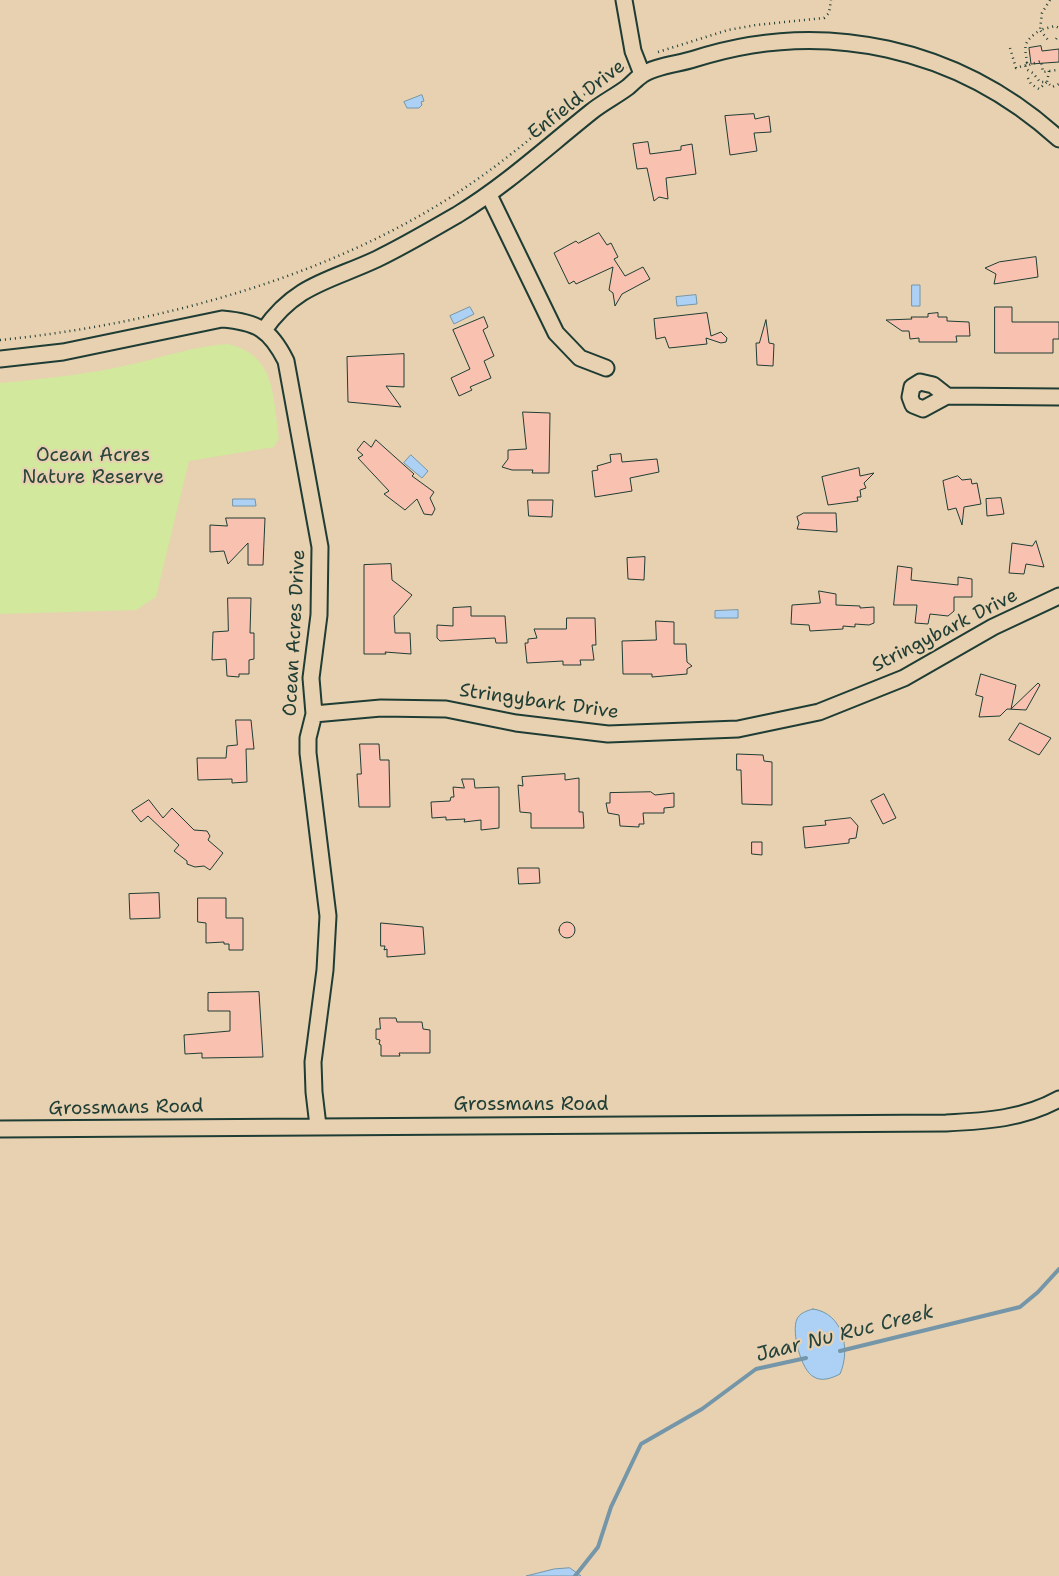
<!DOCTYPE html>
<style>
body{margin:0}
canvas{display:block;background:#e7d1b0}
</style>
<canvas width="1059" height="1576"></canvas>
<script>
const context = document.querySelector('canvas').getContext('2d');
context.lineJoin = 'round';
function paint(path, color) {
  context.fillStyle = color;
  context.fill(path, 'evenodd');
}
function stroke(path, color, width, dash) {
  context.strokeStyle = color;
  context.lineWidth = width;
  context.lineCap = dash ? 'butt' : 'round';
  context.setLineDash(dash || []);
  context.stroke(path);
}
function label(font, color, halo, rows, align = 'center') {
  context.font = font + ' "Shantell Sans",sans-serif';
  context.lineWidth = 4.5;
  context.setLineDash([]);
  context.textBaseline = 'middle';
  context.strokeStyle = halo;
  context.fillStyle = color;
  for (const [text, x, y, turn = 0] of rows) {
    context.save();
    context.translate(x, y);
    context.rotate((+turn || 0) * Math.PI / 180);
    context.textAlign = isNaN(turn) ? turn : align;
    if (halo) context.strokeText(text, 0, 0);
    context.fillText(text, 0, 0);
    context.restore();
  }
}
const green = new Path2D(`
 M227 344C276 354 273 397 279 438L274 447 189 461 156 597 136 610 0 614V383C44 379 90 374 133 364 164 357 195 346 227 344Z`);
const water = new Path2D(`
 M422 95 424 101 421 102 422 105 419 108H407L404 102Z
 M912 285H920V306H912Z
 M696 295 697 304 677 306 676 297Z
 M470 307 474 314 454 324 450 316Z
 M411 455 428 471 422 478 404 463Z
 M233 499H255L256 506H233Z
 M738 610V618H715V611Z
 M813 1309C843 1313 851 1349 840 1374 832 1378 822 1382 814 1377 801 1371 791 1331 797 1319 800 1313 806 1311 813 1309Z
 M570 1568 581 1576H526L554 1569Z`);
const stream = new Path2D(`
 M840 1351 1020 1307 1038 1292 1059 1269
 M575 1576 598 1547 611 1507 641 1444 702 1409 756 1369 806 1358`);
const building = new Path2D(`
 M1041 46 1042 51 1059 49V62L1031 64 1029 48Z
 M754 114 755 119 769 116 771 132 754 133 757 151 730 155 725 116Z
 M648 142 650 154 681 150V146L692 144 696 174 666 178 668 199 659 197 654 201 647 168 637 169 633 144Z
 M599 233 607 245 611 243 618 257 614 259 625 276 643 267 650 279 622 294 615 306 613 293 609 290 613 267 576 284 574 281 569 284 554 253 576 241 578 243Z
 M1036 257 1038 277 994 284 996 274 985 268 999 262Z
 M995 307H1012V322H1059V339H1053V353H995Z
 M707 313 711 336 721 332 727 338 726 342 721 343 706 338 707 344 669 348 665 337 656 339 654 319Z
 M938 313V317H947V321L969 322 970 336H956L957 342H919V338L910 339 909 331H902L886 320 912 319 911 317H928V314Z
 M484 317 488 327 483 330 494 356 484 361 491 378 470 387 472 390 459 396 451 378 470 369 453 330Z
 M766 320 769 343 774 344 773 366 757 365 756 343H759Z
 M404 354V387L386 386 401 407 348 402 347 357Z
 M523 412 550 413 549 473H532L533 470H512L502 467 508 459V450L526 449Z
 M376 440 414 474 412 476 434 492 430 498 435 509 432 515 424 514 417 499 405 510 384 494 389 491 358 458 363 455 357 450 364 441 371 447Z
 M621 454 622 462 657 459 659 472 630 478 632 491 595 497 592 471 598 470 597 466 611 462 610 455Z
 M859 468 860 476 874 473 864 483 866 488 860 490 861 497H857L858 501 828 505 822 477Z
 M958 476 962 480 971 479 972 484 977 483 981 504 964 507 962 525 956 508 948 510 943 481Z
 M1001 498 1004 514 987 516 986 499Z
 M528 500H553L552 517 529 516Z
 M804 513H836L837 532 797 529 799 523 797 517Z
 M226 518H265L263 565H248V543L228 564 224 551 210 552V525L227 526Z
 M1036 541 1044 567 1026 564 1024 574 1009 573 1012 543 1032 546Z
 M645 557 644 580 628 579 627 558Z
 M391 564 392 580 412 595 394 616 395 633H410L411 654 385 652 386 654H364V565Z
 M898 566 912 568 911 580 958 585V577L972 579V597H954V611L948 616 930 614 928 624 915 623 917 605H894Z
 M819 591 836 594V605L860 606V608L874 607V623L869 625 855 624V627L843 626V629L810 631 809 625 791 624 792 605 820 603Z
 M228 598H251L250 633H254V659L249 660V674H239V677L227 676 226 659 212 660 213 632 228 631Z
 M471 607V616H505L507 643H496L495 638 440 641 437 638V625L453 626V608Z
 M567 618H595L596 645H592L594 660H580L581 665H563V661L527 663 525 643H528V639L537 638 534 629H566Z
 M656 621 674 622V644H686L687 662 692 666 687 669V674L652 677V674H623L622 641 656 640Z
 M981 674 1016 685 1011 709 1038 683 1040 685 1026 710 1007 709 1000 716 979 717 983 697 976 695Z
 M236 720H251L254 749H246L247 782 232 783V779L198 780 197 758H226L227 746 237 745Z
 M1020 723 1051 738 1039 755 1009 740Z
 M360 744H379L380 760H389L390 807H359L357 774H361Z
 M737 754 763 755 764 761 772 762V805L742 804 741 770H737Z
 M565 774V780L579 778V812H583L584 828H531V813L520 812 518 785 523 786 522 777Z
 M462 779H474L475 788 499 787V828L481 830V820L464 822 465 819 446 820V817L432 818 431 802 450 801 451 797H454L453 787 464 788Z
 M651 792 655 795 674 793V807L664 808V813H643L644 824H639V827L620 826 619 815 608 813 606 803H610V793Z
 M884 794 896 818 883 824 871 801Z
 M149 800 163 818 172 808 194 830 207 831 210 836 208 840 223 853 210 870 204 866 195 867 187 864V861L174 851 179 845 148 816 141 822 132 811Z
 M851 818 858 826 856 838 849 839V843L805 848 803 827 826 825 825 821Z
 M752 842H762V855L752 854Z
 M518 868H539L540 883 519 884Z
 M159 893 160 918 130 919 129 894Z
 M198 898H226V918H243V950H229V944H224V942L206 943V923L198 922Z
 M559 930a8 8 0 1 1 16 0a8 8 0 1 1-16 0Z
 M381 923 423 927 425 954 387 957V949L384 950 385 946H381Z
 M259 992 263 1057 202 1058V1053L185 1054 184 1035 230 1031V1011H208V993Z
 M380 1018H396L397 1022H422L423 1029 430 1030V1053H399L400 1056H381V1045L379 1044 380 1040 376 1039V1029H380Z`);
const path = new Path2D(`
 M1050 0 1042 13 1040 30 1055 26 1059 28
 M1056 39 1059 35
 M1010 48 1016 68 1026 65
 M658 52 728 30 756 25 824 18 829 13 831 0
 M1027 63C1024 43 1024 42 1040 30L1048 40
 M1049 71 1047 82H1040L1033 73 1026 69 1025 63H1029V65L1041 61 1043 72 1057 70
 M1028 78 1031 84 1039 89 1047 82 1052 87 1059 84
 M0 340C159 324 336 276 469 185 494 168 518 149 541 130 568 108 595 83 626 67`);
const minor = new Path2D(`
 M624 0 633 51 642 74
 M489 195 556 333 580 358 606 368
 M264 330C296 284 330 281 377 259 404 246 431 230 457 215 506 185 546 148 591 112 602 103 616 96 628 87 633 83 637 78 642 75 654 66 679 64 694 59 824 17 959 48 1059 139
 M0 359 63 352 222 319C257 322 270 329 286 361L320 547 319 615 311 678 314 714 308 738V753L328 916 325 970 313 1062 314 1092 318 1126
 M947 396 933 385 920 382 912 387 910 397 913 405 923 409 947 396 1059 397
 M314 714 381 708 446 709 516 723 608 734 738 729 819 712 904 678 993 627 1059 596
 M0 1129 946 1123C986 1121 1023 1119 1059 1099`);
const streetNames = [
 ["Enfield Drive",577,100,-38],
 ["Stringybark Drive",945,631,-27],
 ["Ocean Acres Drive",295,633,-87],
 ["Stringybark Drive",539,702,8],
 ["Grossmans Road",531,1105],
 ["Grossmans Road",126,1108,-1]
];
const parkNames = [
 ["Ocean Acres",93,456],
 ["Nature Reserve",93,478]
];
const waterNames = [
 ["Jaar Nu Ruc Creek",845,1334,-14]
];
paint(green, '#d1e89d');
paint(water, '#add1f5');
stroke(water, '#7496a8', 1);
stroke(stream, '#7496a8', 4);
paint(building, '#f9c1af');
stroke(building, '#1f3d34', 1);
stroke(minor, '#1f3d34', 19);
stroke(path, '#1f3d34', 2.5, [1, 4]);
stroke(minor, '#e7d1b0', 15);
label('19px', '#1f3d34', '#e7d1b0', streetNames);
label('19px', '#284639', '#e7d1b0', parkNames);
label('italic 20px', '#26443e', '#e7d1b0', waterNames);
</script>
